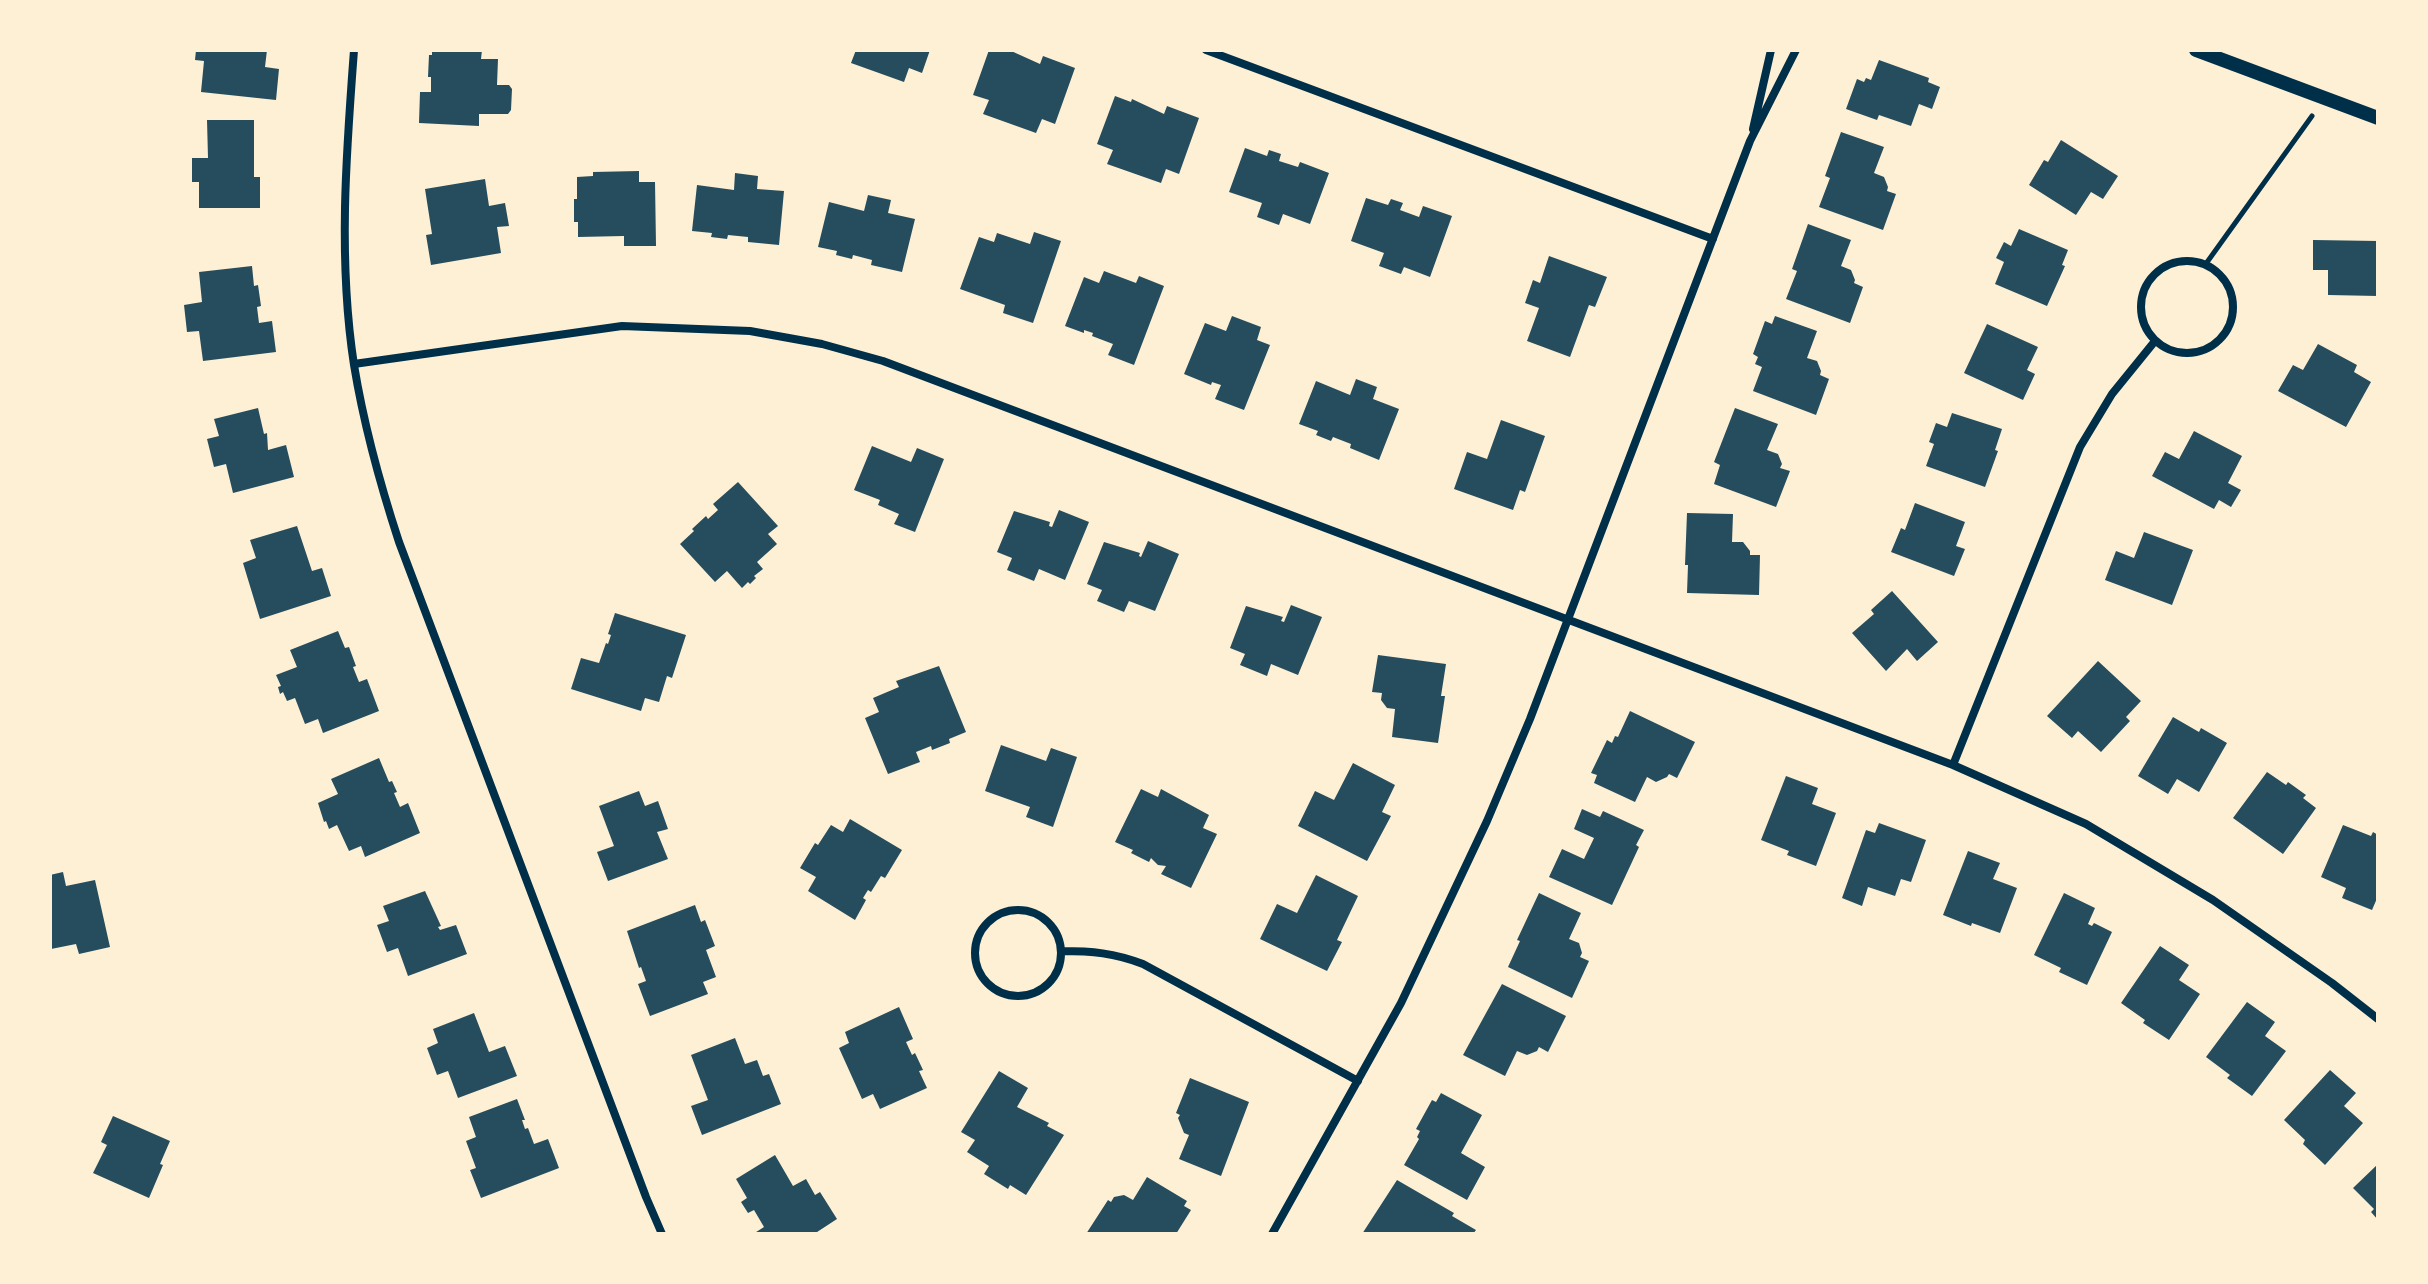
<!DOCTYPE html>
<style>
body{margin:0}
#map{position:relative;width:2428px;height:1284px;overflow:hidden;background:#fdf0d5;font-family:"Source Sans 3",sans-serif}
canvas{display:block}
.frame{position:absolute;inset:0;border:52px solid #fdf0d5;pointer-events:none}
</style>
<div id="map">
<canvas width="2428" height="1284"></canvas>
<div class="frame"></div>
</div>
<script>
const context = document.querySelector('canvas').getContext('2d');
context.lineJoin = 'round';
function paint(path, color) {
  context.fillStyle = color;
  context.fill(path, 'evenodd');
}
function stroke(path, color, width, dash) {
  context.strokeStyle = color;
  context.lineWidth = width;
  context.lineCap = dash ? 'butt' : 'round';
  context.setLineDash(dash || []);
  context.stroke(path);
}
const building = new Path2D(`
 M196 50H267L265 67 279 69 276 100 201 92 204 61 195 60Z
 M432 50H482L481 59H498L497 85H509L512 89 511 110 508 114H479V126L419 123 420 92H431V77H428L429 55H432Z
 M856 50H930L922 73 909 68 904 82 851 63Z
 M989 50 1007 52 1009 50 1040 64 1043 56 1075 68 1055 124 1042 119 1036 133 983 114 989 100 973 95Z
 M1879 60 1929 78 1928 82 1940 87 1932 109 1919 104 1911 126 1879 115 1877 120 1846 109 1857 79 1864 82 1866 78 1871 80Z
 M1115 96 1131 102 1132 99 1164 114 1167 106 1199 118 1179 174 1166 169 1161 183 1107 164 1113 150 1097 144Z
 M207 120H254V177H260V208H199V182H192V158H208Z
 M1841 132 1884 147 1874 173 1884 177 1888 187 1887 191 1896 194 1883 230 1819 207 1830 178 1825 176Z
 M2061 140 2118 176 2103 199 2091 192 2076 215 2029 185 2044 160 2048 162Z
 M1245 148 1267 156 1269 150 1281 154 1279 161 1298 167 1300 162 1329 173 1310 224 1283 214 1279 225 1257 217 1262 203 1229 192Z
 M639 171V182H655L656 246H624V236L578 237V222H574V199H577V177L593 176V172Z
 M735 173 758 176 757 189 784 191 779 245 748 242V237L728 235 727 239 711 237 712 233 692 231 697 185 734 190Z
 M485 179 489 206 505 203 509 226 497 227 501 253 431 265 426 235 432 234 425 189Z
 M868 195 891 200 888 213 915 219 902 272 871 265 872 260 853 255 852 259 836 255 837 251 818 247 829 202 864 211Z
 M1366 198 1388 205 1391 199 1403 203 1400 210 1419 217 1423 206 1452 216 1430 277 1404 267 1401 274 1379 266 1384 253 1351 241Z
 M1808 224 1851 240 1841 266 1851 270 1855 280 1854 283 1863 287 1850 323 1786 299 1797 271 1792 269Z
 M2019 229 2068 250 2062 265 2065 266 2047 306 1995 284 2004 262 1996 258 2004 242 2011 246Z
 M1034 232 1061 241 1033 323 1003 313 1005 305 960 289 979 237 994 242 997 233 1030 244Z
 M2313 240 2378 241V296L2328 295V270H2313Z
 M1549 256 1607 277 1595 307 1589 305 1570 357 1527 341 1539 308 1525 303 1533 280 1540 283Z
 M252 266 254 286 258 285 261 306 257 307 259 323 272 321 276 352 203 361 199 331 187 332 184 305 202 302 199 272Z
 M1104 271 1136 283 1139 276 1164 286 1134 365 1108 355 1113 344 1092 336 1093 333 1084 330V333L1065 326 1084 277 1099 283Z
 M1232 316 1261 327 1257 340 1270 345 1244 410 1215 399 1221 385 1212 382 1211 385 1184 374 1205 323 1226 331Z
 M1775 316 1817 331 1807 358 1817 361 1821 371 1820 375 1829 379 1816 415 1753 391 1762 367 1755 364 1758 357 1753 354 1765 321 1772 324Z
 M1987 324 2038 347 2027 370 2035 374 2023 400 1964 373Z
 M2318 344 2357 365 2354 372 2371 382 2346 427 2278 391 2293 365 2303 370Z
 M1356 379 1377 387 1373 399 1399 409 1379 460 1350 448 1351 444 1333 437 1331 441 1316 435 1318 431 1299 424 1316 381 1350 395Z
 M258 408 264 434 267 433 268 450 286 445 294 477 233 493 226 464 214 467 207 439 219 436 214 419Z
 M1735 408 1778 424 1767 450 1778 454 1782 464 1780 468 1790 471 1776 507 1714 484 1720 465 1714 462Z
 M1952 413 2002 429 1995 450 1998 451 1985 487 1926 466 1934 444 1929 442 1936 423 1947 427Z
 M1501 420 1545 436 1525 492 1520 490 1513 510 1454 489 1467 452 1487 459Z
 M2194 431 2242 456 2228 483 2241 490 2231 507 2219 500 2214 509 2152 476 2165 452 2179 459Z
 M872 446 911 462 917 448 944 459 915 532 894 524 899 514 878 505 880 500 854 490Z
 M738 482 778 526 768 534 777 544 757 562 763 569 754 576 756 578 750 584 748 582 742 588 727 571 715 582 680 544 694 531 692 529 706 516 708 519 718 510 713 504Z
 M1915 503 1965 522 1956 546 1965 549 1954 576 1891 552 1901 528 1905 530Z
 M1059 510 1089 522 1065 580 1039 569 1034 581 1007 570 1012 558 997 552 1014 511 1050 522 1049 526 1052 527Z
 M1687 513 1733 514 1732 542H1743L1750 551V555H1760L1759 595 1687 593 1688 565H1685Z
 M297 526 312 571 322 568 331 596 260 619 243 563 256 558 250 540Z
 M2144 532 2193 550 2172 605 2105 580 2116 551 2134 558Z
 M1148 541 1179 554 1155 611 1129 601 1124 612 1097 601 1102 590 1087 584 1104 542 1140 553 1139 556 1141 557Z
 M1892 591 1938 642 1917 661 1907 649 1886 671 1852 633 1874 614 1871 610Z
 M1291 605 1322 617 1298 675 1271 664 1267 676 1240 665 1245 654 1230 648 1246 606 1283 617 1281 621 1284 622Z
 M615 613 686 635 672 678 667 676 659 702 645 698 641 711 571 689 581 658 599 663 606 643 608 644 611 635 608 634Z
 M338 631 345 648 349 647 356 666 353 667 359 682 367 679 379 711 323 733 318 719 305 724 295 698 287 701 283 692 280 694 278 687 281 686 276 675 297 667 290 650Z
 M1378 655 1446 664 1441 696H1445L1438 743 1392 737 1395 709 1387 708 1381 700 1382 693 1372 692Z
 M2098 661 2141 701 2126 717 2130 721 2101 752 2078 731 2072 738 2047 716Z
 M939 666 966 732 949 739 950 743 932 750 931 746 916 752 920 762 888 774 865 718 879 712 873 698 899 687 896 681Z
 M1630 711 1695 742 1677 778 1669 774 1667 777 1656 782 1647 777 1635 802 1594 783 1597 775 1591 773 1607 740 1612 743 1615 736 1618 737Z
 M2173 717 2199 732 2201 728 2227 743 2199 792 2177 779 2168 794 2138 776Z
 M1001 745 1046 761 1051 748 1077 757 1053 827 1026 817 1030 807 985 791Z
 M379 758 389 782 392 781 397 792 394 793 400 807 408 803 420 833 365 857 361 846 349 851 337 825 329 829 326 821 324 822 318 803 338 794 331 779Z
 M1353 763 1395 785 1382 812 1391 816 1367 861 1298 826 1315 791 1334 800Z
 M2267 772 2286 785 2288 782 2306 795 2303 798 2316 808 2283 854 2233 818Z
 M1786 776 1818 788 1812 804 1836 813 1816 866 1787 855 1789 851 1761 840Z
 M1141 789 1158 797 1161 789 1209 815 1203 828 1217 834 1191 888 1161 874 1166 866 1158 865 1151 858 1149 862 1131 853 1133 850 1115 842Z
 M639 791 645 806 658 801 668 829 657 832 668 859 608 881 597 852 614 846 599 806Z
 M1582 809 1600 817 1603 811 1644 830 1636 845 1639 847 1612 905 1549 877 1562 849 1584 859 1594 838 1574 829Z
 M850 819 902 850 885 878 881 876 871 892 868 890 863 898 866 900 855 920 808 891 816 877 800 868 815 843 818 845 831 825 843 832Z
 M1879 823 1926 840 1911 882 1901 879 1895 896 1868 887 1862 906 1842 898 1866 830 1875 833Z
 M2343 825 2371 836 2373 832 2378 835V896L2372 910 2342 898 2346 888 2321 877Z
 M1968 851 2000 863 1993 879 2017 888 2000 933 1972 923 1971 926 1943 915Z
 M63 872 66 886 95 880 110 947 79 954 76 944 51 949 50 875Z
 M1316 875 1358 896 1337 940 1342 942 1327 971 1260 939 1277 904 1297 913Z
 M425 891 441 926 438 927 440 930 456 925 467 954 408 976 398 948 387 952 377 925 389 921 383 906Z
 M1539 893 1581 913 1569 939 1579 943 1582 953 1580 957 1589 961 1572 998 1508 967 1520 941 1517 940Z
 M2064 893 2095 908 2088 924 2092 926 2094 923 2112 932 2087 985 2059 972 2061 968 2034 955Z
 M695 905 701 922 705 920 715 946 706 950 716 977 703 982 708 994 650 1016 638 984 646 981 641 967 639 968 627 931Z
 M2160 946 2189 965 2179 980 2200 994 2169 1040 2143 1023 2145 1020 2121 1003Z
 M1502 984 1566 1016 1548 1052 1539 1047 1537 1051 1527 1055 1517 1051 1505 1076 1463 1055Z
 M2247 1002 2275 1022 2265 1036 2286 1051 2252 1096 2227 1078 2230 1075 2206 1057Z
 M899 1007 913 1039 906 1042 912 1055 915 1053 923 1070 919 1071 927 1088 880 1109 873 1094 862 1099 839 1048 849 1043 845 1032Z
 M474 1013 489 1052 505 1046 517 1076 458 1098 448 1071 437 1075 427 1048 438 1043 433 1029Z
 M735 1038 745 1064 757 1060 763 1076 769 1074 781 1104 702 1135 691 1106 708 1100 691 1055Z
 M2330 1070 2356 1093 2344 1106 2363 1123 2325 1165 2303 1144 2305 1140 2284 1120Z
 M999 1071 1028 1088 1017 1107 1049 1123 1047 1126 1064 1135 1026 1195 1010 1185 1008 1189 984 1174 989 1166 967 1152 975 1140 961 1132Z
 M1190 1078 1249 1102 1221 1176 1179 1159 1189 1135 1184 1133 1178 1118 1180 1115 1176 1113Z
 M1441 1093 1482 1115 1461 1153 1485 1167 1467 1200 1404 1165 1419 1139 1417 1137 1420 1131 1416 1129 1432 1100 1436 1102Z
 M517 1099 525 1120H522L525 1129 528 1128 534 1144 548 1139 559 1168 481 1198 470 1170 476 1168 466 1141 476 1137 469 1117Z
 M113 1116 170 1141 160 1164 163 1165 149 1198 93 1173 107 1145 101 1142Z
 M775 1155 793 1186 806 1179 815 1195 820 1192 837 1219 814 1234H753L764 1227 754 1210 748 1213 741 1202 747 1198 736 1179Z
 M2378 1164V1220L2371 1212 2374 1209 2353 1188Z
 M1147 1177 1187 1201 1184 1206 1191 1210 1176 1234H1086L1108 1200 1111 1202 1114 1197 1124 1195 1133 1200Z
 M1397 1180 1454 1213 1452 1216 1476 1230 1473 1234H1362Z`);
const path = new Path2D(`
 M2205 265 2312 116`);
const minor = new Path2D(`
 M354 50C346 155 338 261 354 365 364 426 380 484 399 542L646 1197 662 1234
 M1206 50 1713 239
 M1753 129 1771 50
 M2141 307a46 46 0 1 1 92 0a46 46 0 1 1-92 0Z
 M354 364 622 326 750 331 822 344 883 361 1953 765 2086 824 2213 900 2332 983 2378 1019
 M1953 765 2080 447 2112 394 2155 341
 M975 953a43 43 0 1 1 86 0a43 43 0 1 1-86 0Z
 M1061 951C1092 951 1114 953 1143 964L1358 1081
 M1272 1234 1401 1003 1487 821 1530 719 1750 141 1796 50`);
const tertiary = new Path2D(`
 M2196 50 2378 118`);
paint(building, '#264d5e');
stroke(path, '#003049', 5);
stroke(minor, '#003049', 8);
stroke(tertiary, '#003049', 14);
</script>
